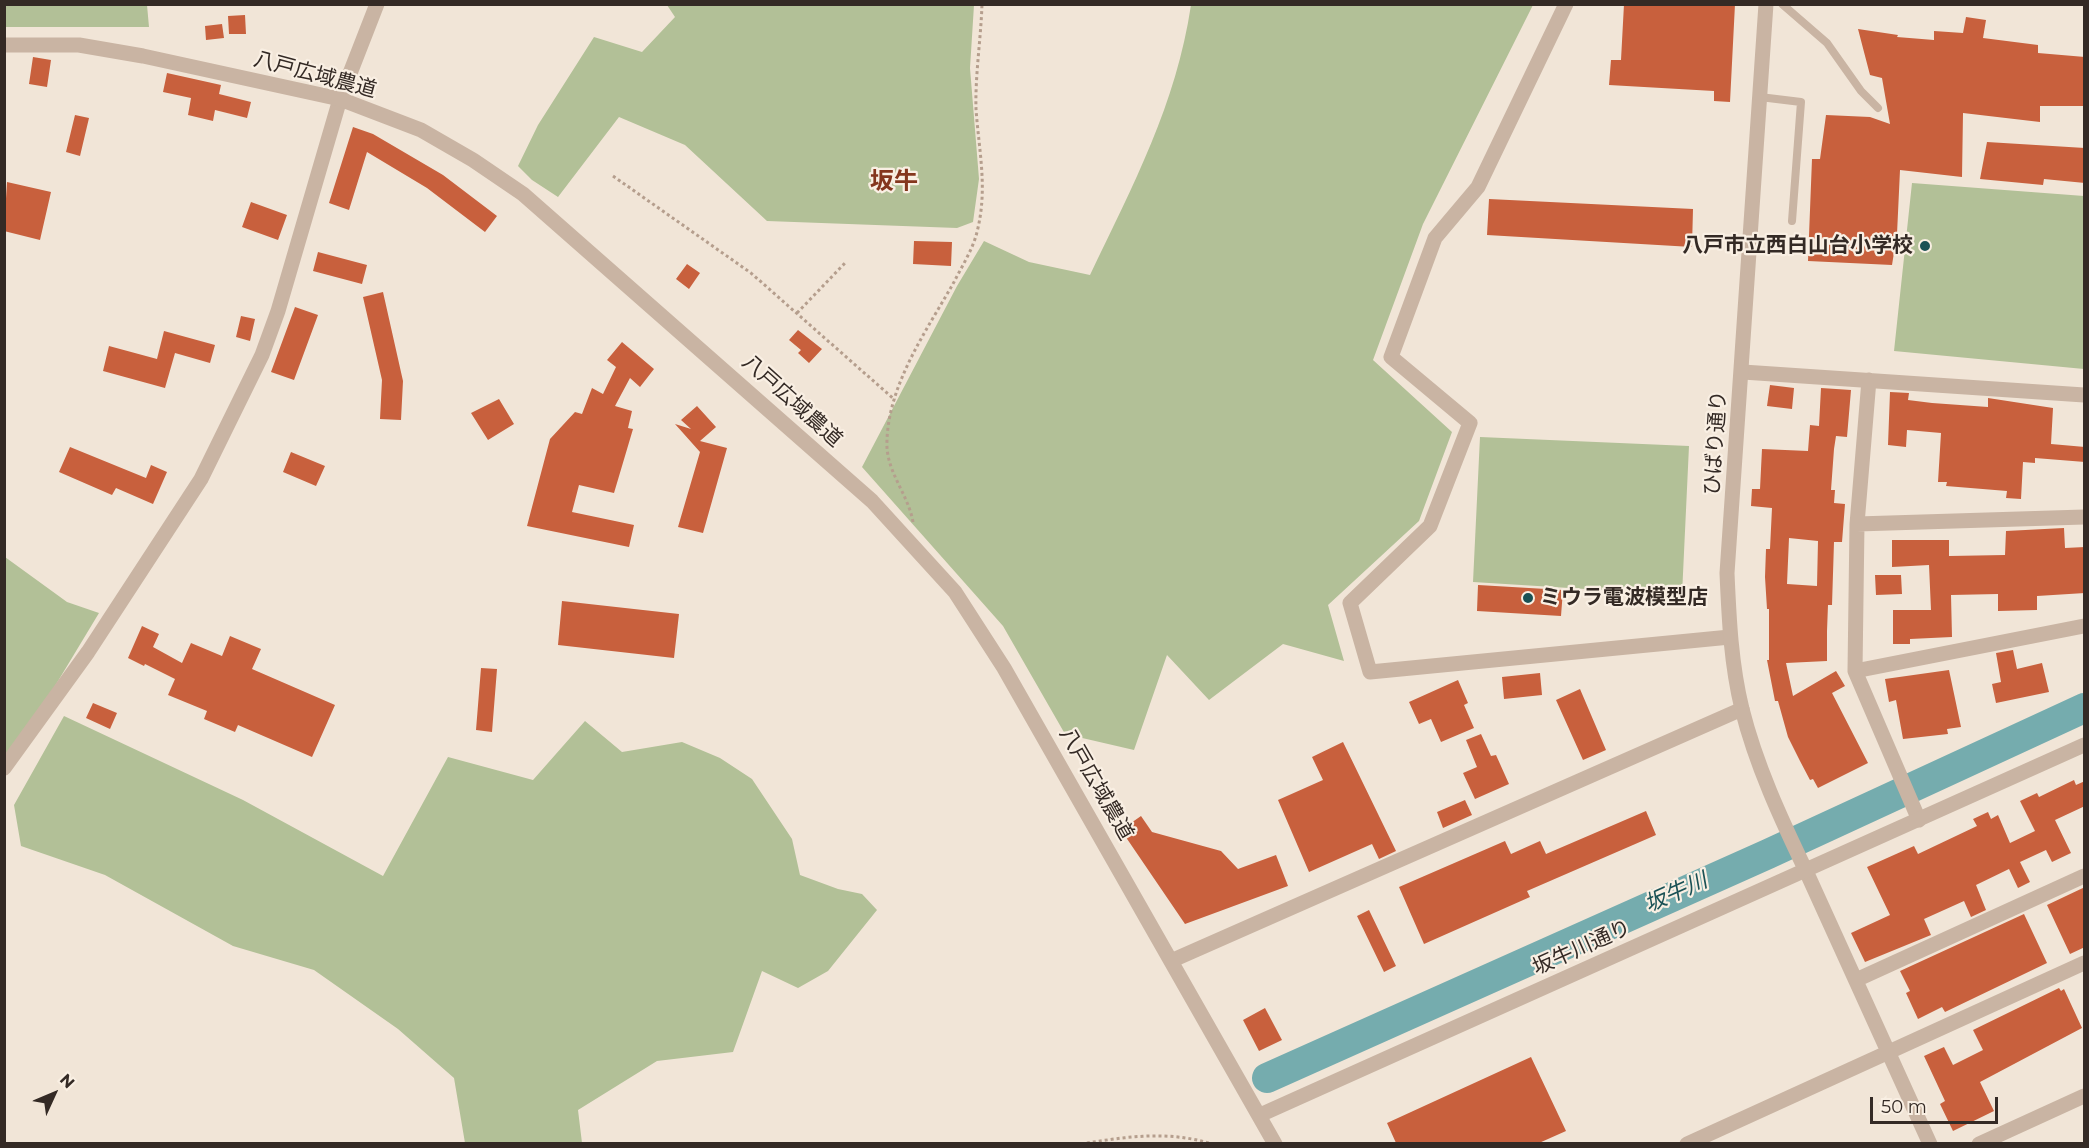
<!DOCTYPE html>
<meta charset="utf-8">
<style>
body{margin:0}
#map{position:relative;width:2089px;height:1148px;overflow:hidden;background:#f1e5d7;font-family:Montserrat,sans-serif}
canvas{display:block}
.frame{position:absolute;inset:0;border:6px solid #342a25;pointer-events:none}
.north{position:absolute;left:24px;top:1064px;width:60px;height:60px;-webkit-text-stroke:4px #f9efe3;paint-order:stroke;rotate:46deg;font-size:16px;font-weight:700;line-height:24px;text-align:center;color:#342a25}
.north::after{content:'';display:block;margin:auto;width:21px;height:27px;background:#342a25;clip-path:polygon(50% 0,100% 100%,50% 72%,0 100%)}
.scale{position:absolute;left:1870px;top:1097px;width:128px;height:27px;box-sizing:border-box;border:3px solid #342a25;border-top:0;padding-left:8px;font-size:18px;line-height:21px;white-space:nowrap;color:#342a25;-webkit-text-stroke:4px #f9efe3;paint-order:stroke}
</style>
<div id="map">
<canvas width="2089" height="1148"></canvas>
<div class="frame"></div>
<div class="north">N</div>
<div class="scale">50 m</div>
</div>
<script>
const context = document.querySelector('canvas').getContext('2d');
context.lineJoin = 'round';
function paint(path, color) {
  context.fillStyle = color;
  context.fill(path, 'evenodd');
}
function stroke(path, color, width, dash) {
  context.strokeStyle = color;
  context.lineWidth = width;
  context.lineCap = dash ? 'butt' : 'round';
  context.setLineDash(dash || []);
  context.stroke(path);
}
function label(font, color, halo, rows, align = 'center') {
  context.font = font + ' Montserrat,"Noto Sans JP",sans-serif';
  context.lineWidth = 4.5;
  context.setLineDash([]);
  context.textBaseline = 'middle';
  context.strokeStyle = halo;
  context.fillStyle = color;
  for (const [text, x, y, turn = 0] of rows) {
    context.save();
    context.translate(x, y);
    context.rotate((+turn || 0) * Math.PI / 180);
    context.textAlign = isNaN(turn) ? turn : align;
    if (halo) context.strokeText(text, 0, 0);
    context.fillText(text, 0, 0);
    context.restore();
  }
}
const green = new Path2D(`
 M5 4 147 5 149 27H5Z
 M667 5H974L970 68 979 179 973 222 957 228 767 221 685 145 619 117 558 197 532 180 518 166 538 125 594 37 642 52 675 17Z
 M1191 5H1533L1423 224 1373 360 1452 432 1419 521 1328 605 1344 661 1283 644 1209 700 1167 655 1134 750 1065 734 1003 626 862 467 957 286 984 241 1029 262 1090 275C1133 185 1176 105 1191 5Z
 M1912 183 2084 196V369L1894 351Z
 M1480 437 1689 446 1682 595 1473 582Z
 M5 557 67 602 99 613 5 769Z
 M64 716 243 800 383 876 448 757 533 780 585 721 622 752 682 742 720 758 752 779 792 839 800 875 838 889 862 894 877 910 828 971 798 988 762 971 733 1052 657 1061 578 1110 582 1143H465L454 1078 398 1029 314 970 233 946 105 875 21 846 14 805Z`);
const river = new Path2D(`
 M1267 1078 1768 854 2084 708`);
const building = new Path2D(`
 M1624 4H1735L1730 102 1714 101V91L1609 85 1611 60H1621Z
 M245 15 246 34H229L228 16Z
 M1966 17 1986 20 1983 38 2038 45V53L2085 57V106H2040V122L1963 113 1962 177 1900 170 1897 234 1892 265 1808 261 1812 159H1820L1826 115 1870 117 1890 124 1882 78 1870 75 1858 29 1898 35 1897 37 1934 40V31L1963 33Z
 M222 24 224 38 206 40 205 26Z
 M33 57 51 60 47 87 29 84Z
 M167 73 221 85 219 94 251 102 247 118 215 110 213 121 188 115 191 98 163 92Z
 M75 115 89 118 80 156 66 152Z
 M353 127 373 134 443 175 497 216 485 232 427 188 367 152 349 210 329 203Z
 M1987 142 2085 148V183L2044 179 2043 185 1980 179Z
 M7 182 51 192 40 240 4 231Z
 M1489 199 1693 209 1692 247 1487 235Z
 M251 202 287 215 278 240 242 227Z
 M914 241 952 242 951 266 913 264Z
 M318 252 367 265 362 284 313 271Z
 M687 264 700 273 689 289 676 279Z
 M383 292 403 381 401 420 380 419 382 380 363 297Z
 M295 307 318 315 294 380 271 372Z
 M241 316 255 319 250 341 236 337Z
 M798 330 822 349 809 363 798 353 801 350 789 340Z
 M164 331 215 345 210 363 175 353 165 388 103 371 109 346 157 359Z
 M622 342 654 369 640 387 630 378 615 406 632 411 628 428 633 429 614 493 579 485 572 512 634 525 629 547 527 526 550 439 575 412 582 414 592 388 603 394 616 367 607 360Z
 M1770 385 1794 388 1792 409 1767 406Z
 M1821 388 1851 390 1847 437 1836 436 1834 449 1831 490H1835L1834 503 1845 504 1842 542H1834L1832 605H1828L1827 631V661L1786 663 1793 696 1836 671 1845 686 1832 693 1868 763 1818 788 1813 779 1810 780 1800 761 1788 737 1778 701H1775L1767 660H1769V609H1767L1765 577 1766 549H1770L1772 508 1751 506 1752 489H1760L1762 449 1808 451 1810 425 1819 426ZM1789 538 1818 541 1817 586 1787 584Z
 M1890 392 1909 393 1908 400 1932 403 1988 407V398L2053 408 2051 444 2085 447V462L2035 458V463L2023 462 2021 499 2006 498 2007 491 1946 486 1947 482H1938L1941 433 1907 430 1906 447 1888 445Z
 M499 399 514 424 488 440 471 413Z
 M697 406 716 427 700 441 727 448 703 533 678 527 700 452 675 424 691 429 681 420Z
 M70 447 146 478 151 465 167 472 153 504 116 488 112 495 59 472Z
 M291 452 325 466 316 486 283 472Z
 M2064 528 2065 548 2085 547V593L2037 596V610L1998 611V594L1951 595 1952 637 1910 639V644H1893V610H1931L1929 565 1892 567V540H1949V556L2005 555 2006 531Z
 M1875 575H1901L1902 594 1876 595Z
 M1478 585 1563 590 1561 616 1477 611Z
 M562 601 679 614 674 658 558 645Z
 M142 626 159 634 153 647 182 663 191 643 222 656 230 636 261 649 252 669 335 705 312 757 238 725 235 732 204 719 207 711 168 695 175 679 145 664 144 666 128 658Z
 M2013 650 2017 669 2042 663 2049 692 1996 703 1992 684 2001 682 1996 653Z
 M481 668 497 669 492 732 476 730Z
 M1949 670 1961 727 1947 729 1948 734 1903 739 1896 700 1889 702 1885 679Z
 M1540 673 1542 695 1504 699 1502 677Z
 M1458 680 1468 703 1464 705 1474 728 1441 742 1431 719 1419 724 1409 702Z
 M1580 689 1606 750 1583 760 1556 700Z
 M93 703 117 713 110 729 86 718Z
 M1481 734 1491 756 1496 755 1509 784 1475 799 1463 773 1477 767 1466 740Z
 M1343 742 1396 851 1379 859 1372 844 1309 872 1278 800 1323 780 1312 757Z
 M2074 780 2076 785 2085 781V806L2055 820 2071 853 2052 862 2046 850 2020 862 2030 882 2018 888 2009 869 1976 885 1986 910 1971 917 1964 901 1924 919 1931 935 1865 962 1851 933 1890 915 1867 867 1914 846 1918 854 1977 826 1973 819 1988 812 1991 819 1998 815 2010 843 2035 831 2020 801 2037 793 2039 797Z
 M1465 800 1472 815 1443 828 1437 812Z
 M1646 811 1656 835 1527 891 1530 897 1424 944 1399 887 1505 841 1511 854 1540 841 1546 854Z
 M1141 816 1152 832 1221 851 1238 869 1276 855 1288 886 1185 924 1121 830Z
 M2085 887V947L2070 954 2047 905Z
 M1369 910 1396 966 1384 972 1357 916Z
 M2024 914 2047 963 1945 1012 1942 1007 1918 1019 1906 993 1910 991 1900 971Z
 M2059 988 2061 991 2064 989 2082 1028 1980 1082 1994 1111 1953 1131 1940 1104 1945 1101 1924 1056 1944 1047 1953 1065 1983 1050 1973 1030Z
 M1265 1008 1282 1040 1259 1051 1243 1020Z
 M1531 1057 1566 1131 1539 1143H1396L1387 1123Z`);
const path = new Path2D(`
 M613 176 751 273 895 400
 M797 313 845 263
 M913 522C908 493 885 471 887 440 889 383 927 330 954 282 962 266 973 249 977 232 988 189 979 152 976 109 975 76 981 38 982 4
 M1081 1144C1124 1137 1168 1130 1212 1144`);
const service = new Path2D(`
 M1782 4 1827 43 1861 91 1878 108
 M1760 97 1801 102 1792 221`);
const minor = new Path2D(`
 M1566 4 1478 187 1435 238 1391 357 1470 423 1430 526 1350 603 1370 672 1730 637
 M1743 372 2084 395
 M1869 380 1857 524 1855 671 1919 820
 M1857 524 2084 517
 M1855 671 2084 626
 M4 768 88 652 201 479 262 355 278 311 340 99 377 4
 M1806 871 1930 1144
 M1173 960 1742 709
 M1856 980 2084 876
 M1687 1144 2084 963
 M1979 1144 2084 1096`);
const tertiary = new Path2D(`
 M1766 4 1727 573C1729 619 1731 664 1742 709 1756 765 1781 819 1806 871
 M4 45H79L143 56 340 99 421 130 473 160 523 194 872 501 955 592 1004 668 1275 1144
 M1260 1115 2084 745`);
const markers = [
 [1925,246,6,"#1a5155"],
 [1528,598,6,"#1a5155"]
];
const streetNames = [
 ["八戸広域農道",315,75,15],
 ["八戸広域農道",792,401,42],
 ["ひばり通り",1716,443,-86],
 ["八戸広域農道",1096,784,60],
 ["坂牛川通り",1582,948,-24]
];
const poiNames = [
 ["八戸市立西白山台小学校",1913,246],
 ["ミウラ電波模型店",1540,598,"left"]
];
const waterNames = [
 ["坂牛川",1676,893,-24]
];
const quarterNames = [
 ["坂牛",894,182]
];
paint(green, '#b2c097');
stroke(river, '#75acae', 30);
paint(building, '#c8603d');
stroke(path, '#b59e8d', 3, [3, 3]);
stroke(service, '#c9b4a3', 8);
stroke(minor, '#c9b4a3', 15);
stroke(tertiary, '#c9b4a3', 15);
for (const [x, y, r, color] of markers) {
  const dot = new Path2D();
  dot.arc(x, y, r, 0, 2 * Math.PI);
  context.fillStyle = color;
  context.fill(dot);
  stroke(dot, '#f9efe3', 2);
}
label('21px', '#342a25', '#f9efe3', streetNames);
label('bold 21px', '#342a25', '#f9efe3', poiNames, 'right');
label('italic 22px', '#1a5155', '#f9efe3', waterNames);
label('bold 24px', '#84361d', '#f9efe3', quarterNames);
</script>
